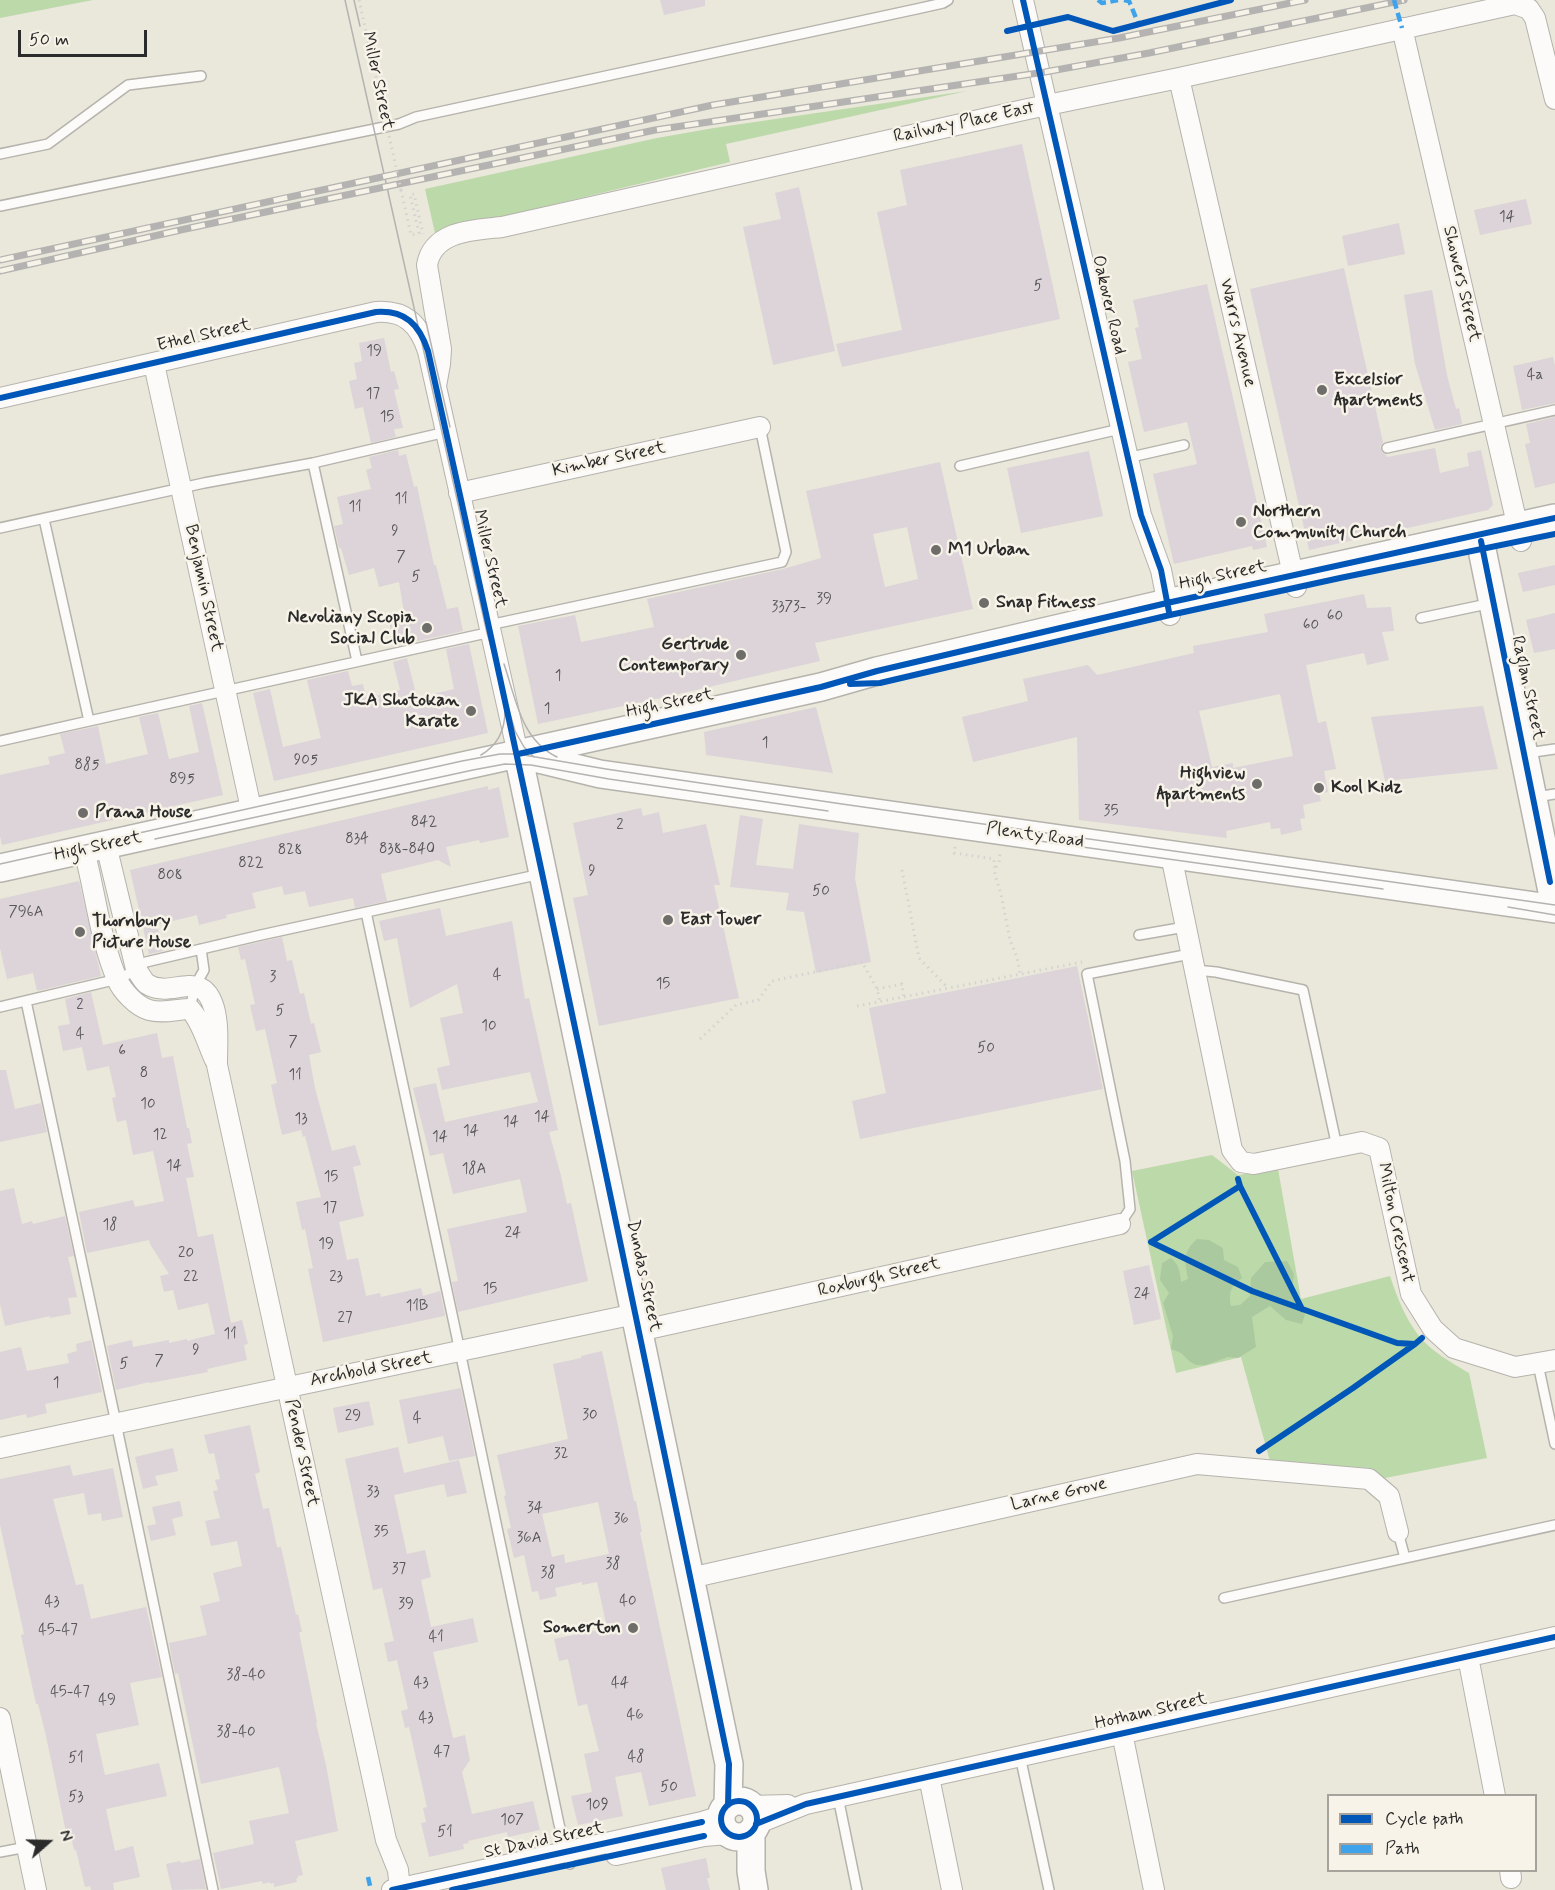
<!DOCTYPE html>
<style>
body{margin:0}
#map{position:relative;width:1555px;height:1890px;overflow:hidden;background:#eae7db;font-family:Mynerve,sans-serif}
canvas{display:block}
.legend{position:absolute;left:1327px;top:1794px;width:210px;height:78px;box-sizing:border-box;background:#f7f3e8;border:2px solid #a5a39c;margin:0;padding:8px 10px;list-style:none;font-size:18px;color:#2b2b2b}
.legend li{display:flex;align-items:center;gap:12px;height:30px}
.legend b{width:30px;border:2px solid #a5a39c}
.north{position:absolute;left:18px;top:1812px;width:60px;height:60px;-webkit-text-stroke:4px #f7f3e8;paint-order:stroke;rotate:70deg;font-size:16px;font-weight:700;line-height:24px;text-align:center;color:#2b2b2b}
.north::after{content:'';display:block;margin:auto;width:21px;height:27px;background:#2b2b2b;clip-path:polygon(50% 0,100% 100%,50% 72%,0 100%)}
.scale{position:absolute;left:18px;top:30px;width:129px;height:27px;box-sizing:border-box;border:3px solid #2b2b2b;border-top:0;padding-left:8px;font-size:18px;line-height:21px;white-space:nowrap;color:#2b2b2b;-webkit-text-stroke:4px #f7f3e8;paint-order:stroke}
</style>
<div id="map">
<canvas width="1555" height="1890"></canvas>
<ul class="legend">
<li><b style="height:8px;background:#0057b8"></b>Cycle path</li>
<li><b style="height:8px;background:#3ea3eb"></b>Path</li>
</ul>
<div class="north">N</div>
<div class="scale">50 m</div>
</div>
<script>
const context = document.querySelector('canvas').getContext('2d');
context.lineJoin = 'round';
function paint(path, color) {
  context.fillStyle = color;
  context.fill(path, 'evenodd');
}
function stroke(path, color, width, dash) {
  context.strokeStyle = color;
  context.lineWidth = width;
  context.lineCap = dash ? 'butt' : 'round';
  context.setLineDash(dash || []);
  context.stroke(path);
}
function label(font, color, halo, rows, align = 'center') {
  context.font = font + ' Mynerve,sans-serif';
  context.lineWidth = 5;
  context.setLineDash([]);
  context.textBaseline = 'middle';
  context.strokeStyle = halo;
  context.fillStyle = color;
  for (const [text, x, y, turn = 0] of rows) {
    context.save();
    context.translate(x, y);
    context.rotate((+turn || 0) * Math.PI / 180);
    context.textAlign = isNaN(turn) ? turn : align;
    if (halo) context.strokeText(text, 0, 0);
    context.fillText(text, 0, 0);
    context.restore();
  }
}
const green = new Path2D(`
 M0 0H93L0 18Z
 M967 91 726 144 730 162 435 233 425 189 657 138 714 128Z
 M1212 1155 1238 1175 1278 1169 1301 1299 1390 1276C1397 1297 1405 1318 1419 1336 1432 1352 1452 1363 1469 1373L1487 1458 1380 1479 1369 1468 1270 1461 1241 1357 1176 1373 1132 1171Z`);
const forest = new Path2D(`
 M1197 1239 1209 1240 1223 1248 1224 1260 1238 1267 1242 1278C1231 1285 1228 1293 1231 1306L1240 1305 1250 1296 1251 1278 1265 1262 1287 1261 1294 1274 1292 1290 1305 1314 1302 1324 1286 1320 1270 1306 1252 1317 1256 1347 1238 1358 1228 1357 1206 1365H1196L1189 1361 1181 1353 1171 1349 1173 1336 1163 1303 1169 1293 1160 1280 1162 1263 1171 1258C1179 1265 1180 1271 1181 1282L1188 1279C1185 1261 1182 1252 1197 1239Z`);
const building = new Path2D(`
 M660 0H705V6L664 15Z
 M1022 144 1060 319 842 367 836 344 902 330 877 212 907 205 900 170Z
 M799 187 835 351 773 365 743 227 781 219 775 193Z
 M1526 199 1532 224 1480 235 1474 210Z
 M1399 223 1405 254 1348 266 1342 236Z
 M1344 268 1383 442 1380 447 1382 452 1386 455 1387 457 1435 448 1440 473 1469 466 1467 453 1481 450 1493 505 1488 510 1309 550 1250 289Z
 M1207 284 1267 547 1253 550 1252 546 1174 564 1153 474 1197 464 1187 422 1144 432 1128 362 1142 359 1135 328 1139 327 1133 300Z
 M1432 290 1447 375 1456 409 1459 408 1462 424 1435 430 1415 364 1404 295Z
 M384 338 391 372 394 371 399 389 394 390 403 428 394 429 396 437 371 443 363 407 355 409 349 381 357 379 354 363 362 361 359 343Z
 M1553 357 1555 366V403L1522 410 1513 366Z
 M1555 417V483L1535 488 1525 444 1530 443 1526 424Z
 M398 450 399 456 406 454 414 487 417 486 434 565H436L447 609 458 607 463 631 395 646 389 622 405 618 399 582 379 587 374 568 349 575 341 548H339L334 526 343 524 337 497 371 489 366 470 372 468 369 457Z
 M1089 451 1103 516 1021 533 1007 468Z
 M940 462 973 609 815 643 820 661 670 696 538 724 518 626 575 615 581 642 654 627 647 599 783 569 821 558 806 491ZM907 527 918 579 885 587 873 534Z
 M1555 565V585L1523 592 1518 573Z
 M1364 594 1367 608 1391 607 1394 631 1382 632 1389 660 1367 665 1364 653 1306 665 1318 723 1326 721 1336 769 1324 771 1328 792 1319 794 1321 801 1303 805 1305 818 1300 819 1302 830 1281 835 1280 828 1271 829 1270 822 1226 831 1227 838 1079 820 1077 737 973 762 962 717 1028 701 1023 679 1088 665 1097 675 1194 653 1193 646 1268 632 1264 614ZM1280 694 1293 756 1233 768V763L1212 767 1199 711Z
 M1555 613V649L1534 653 1526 620Z
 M469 644 488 733 274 781 253 693 270 689 283 747 321 738 307 680 348 671 352 686 363 684 366 698 400 690 393 662 407 658 417 698 454 689 446 649Z
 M202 703 223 795 2 845 0 836V775L50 764 48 757 65 753 60 734 98 726 106 764 148 754 139 717 158 713 169 759 199 752 189 706Z
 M1483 706 1498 769 1385 781 1371 717Z
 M816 707 833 773 706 755 704 732Z
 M488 786V790L499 787 509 837 480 843 479 840 446 847 451 867 438 860 381 874 387 901 355 908 353 898 309 907 305 891 284 895 282 886 252 893 256 908 226 915 227 918 199 925 197 915 157 925 163 951 149 954 130 870Z
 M641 808 643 816 659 812 663 833 706 824 720 885H714L739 998 599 1026 573 898 588 895 573 823Z
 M740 815 763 819 756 865 793 869 799 824 859 833 855 878 871 962 816 973 804 912 786 910 789 893 730 887Z
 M79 881 101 976 37 991 33 973 7 979 0 948V899Z
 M440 908 446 936 512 921 525 999 529 998 558 1130 549 1132 561 1176 567 1204 571 1203 588 1281 458 1312 452 1282 458 1281 447 1229 527 1212 520 1179 453 1194 443 1153 430 1156 413 1088 436 1083 445 1122 538 1102 530 1072 442 1090 437 1068 450 1065 440 1018 463 1013 457 984 410 1008 397 938 384 941 379 921Z
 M282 937 287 961 292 960 300 994 304 993 311 1024 314 1023 321 1052 309 1055 315 1088 332 1151 355 1145 361 1165 353 1167 364 1216 339 1222 347 1260 358 1258 366 1296 380 1293 381 1297 421 1288 423 1296 440 1291 445 1315 444 1316 323 1342 308 1269 313 1268 305 1229 302 1230 296 1202 321 1197 305 1136 303 1137 301 1130 282 1135 271 1085 277 1083 265 1029 256 1031 250 1005 255 1004 245 959 241 960 238 947Z
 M1077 966 1103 1089 860 1139 852 1101 886 1093 869 1008Z
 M91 992 103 1045 157 1033 162 1058 173 1056 187 1128H189L192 1143 187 1144 194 1177 186 1178 198 1237 213 1234 231 1323 242 1320 248 1344 244 1345 247 1360 207 1369 208 1372 150 1383 149 1382 116 1390 107 1346 132 1340 133 1347 169 1340V1343L187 1339V1341L215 1334 208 1303 178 1310 173 1290 164 1292 160 1276 169 1274 150 1244 149 1240 87 1253 79 1212 133 1200 135 1207 164 1201 153 1151 133 1155 126 1120 117 1122 112 1098 116 1097 109 1066 87 1071 82 1047 63 1051 58 1026 70 1024 65 999Z
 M0 1070H6L15 1109 41 1103 47 1132 0 1142Z
 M14 1188 22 1224 32 1221 33 1224 65 1216 74 1256 68 1257 77 1297 68 1298 71 1314 50 1318V1316L5 1326 0 1304V1191Z
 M1149 1265 1161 1319 1134 1325 1123 1271Z
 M91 1340 102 1392 45 1404 47 1413 27 1418 26 1414 0 1420V1352L21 1347 27 1371 69 1363 67 1354 77 1351 76 1344Z
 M602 1351 634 1501H636L642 1532H640L648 1571 696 1796 649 1806 641 1772 615 1777 623 1816 578 1825 571 1796 592 1792 584 1754 599 1751 587 1704 578 1706 568 1659 559 1661 554 1639 607 1628 597 1582 582 1585V1582L555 1588 557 1596 540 1600 538 1591 532 1592 524 1555 514 1558 507 1529 511 1528 504 1496 506 1495 497 1455 568 1439 553 1364 581 1358V1356ZM598 1502 609 1554 565 1563 564 1554 552 1557 542 1514Z
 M461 1388 475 1456 449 1461 443 1436 408 1444 399 1400Z
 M369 1401 374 1425 338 1433 333 1408Z
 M250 1425 260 1472 255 1474 263 1509 269 1508 277 1547H281L296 1615 298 1614 302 1632H299L317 1722 316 1723 326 1765 338 1831 295 1841 303 1875 298 1876V1878L296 1879 297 1882 274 1887V1883L270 1884V1882L263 1884 262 1881 221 1889 213 1853 254 1844 249 1821 289 1813 279 1767 201 1784 178 1673 175 1674 169 1643 207 1635 200 1606 220 1601 213 1573 242 1566 237 1541 211 1546 205 1521 220 1518 213 1491 218 1490 215 1480 220 1479 214 1453 209 1454 204 1435Z
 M398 1447 404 1473 459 1460 467 1493 447 1497 444 1484 394 1495 407 1554 425 1550 431 1577 421 1580 431 1627 473 1618 478 1642 433 1652 453 1738 465 1735 470 1760 462 1772 472 1814 533 1801 540 1830 508 1837 507 1832 468 1841 469 1843 463 1844 464 1849 429 1857 421 1823 426 1822 423 1808 427 1807 409 1727 405 1728 401 1711 408 1709 397 1660 388 1662 384 1643 394 1641 382 1588 373 1590 345 1459Z
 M173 1448 178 1471 155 1476 158 1485 143 1489 135 1457Z
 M70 1465 73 1476 113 1468 123 1517 102 1521 101 1513 88 1515 84 1493 53 1499 76 1585 83 1584 91 1619 146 1607 162 1677 130 1683 139 1725 96 1734 105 1775 159 1763 167 1796 106 1809 115 1851 133 1846 140 1877 113 1883 114 1890H91L90 1886 85 1887 76 1850H74L71 1836 67 1837 46 1736 38 1704H36L21 1635 24 1634 0 1525V1479Z
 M180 1501 183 1516 172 1519 176 1535 151 1541 147 1526 156 1524 152 1507Z
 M706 1858 710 1878H707L710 1890H666L661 1868Z
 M200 1859 206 1889 172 1890 166 1864 180 1861 181 1863Z`);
const path = new Path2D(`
 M359 0 380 95
 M401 190 411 235 419 233 410 195 414 194 423 234
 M955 847 954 853 994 859 995 875 1001 894 1010 940 1017 957 1020 974
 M996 867 999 863 1000 853
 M902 870 919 958 947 987
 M877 989 902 984 904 998
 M857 1006 1082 962
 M700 1039 736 1005 758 1000 772 981 862 962 877 989 880 1002
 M1239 1180 1302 1309
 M1151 1242 1252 1291 1397 1343 1415 1344 1419 1341
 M1151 1242 1240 1186
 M1261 1450 1353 1388 1413 1345`);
const lane = new Path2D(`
 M0 154 48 144 128 85 201 76
 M0 206 399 124 416 117 921 8 943 3 948 0
 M1387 448 1555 410
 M1127 458 1184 445
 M313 463 357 661
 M960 466 1120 429
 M44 519 89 721 491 632
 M0 528 204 483 313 463 446 432
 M1421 618 1492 603
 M489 625 782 562 786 552 760 427
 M0 741 89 721
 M1527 753 1555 749
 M1536 797 1555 794
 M366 912 465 1375 559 1824 570 1864
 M1139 935 1185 927
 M1195 970 1216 972 1303 990 1337 1147
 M26 1001 116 1423 213 1890
 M0 1007 122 978 146 962 261 935 541 874
 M190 1009 195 986 204 970 201 949
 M1120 1224 1130 1209 1125 1161 1087 974 1190 954
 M1538 1364 1555 1444
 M1398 1532 1405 1558
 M1224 1598 1555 1525
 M1020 1756 1049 1890
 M838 1797 857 1890
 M0 1852 27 1847`);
const street = new Path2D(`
 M1023 0 1141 515 1161 570 1170 615
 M1402 28 1521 541
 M1179 78 1296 587
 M154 364 252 813
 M436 386 440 364 441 349 427 265C433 230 475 230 502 227L1028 109 1179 78 1515 4 1529 9 1535 18 1555 99
 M0 398 376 312C405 310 419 324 428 351L518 754
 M459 493 760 427
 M106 845 136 969C139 973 143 981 147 984 171 1000 202 966 214 1008 219 1026 217 1046 217 1065L386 1840 398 1870 400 1890
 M84 850C95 891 100 940 117 979 122 991 136 1006 149 1010 163 1014 177 1009 190 1009 202 1022 207 1043 215 1060
 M1171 855 1232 1150 1241 1162 1254 1164 1362 1142 1379 1148 1411 1294 1433 1329 1454 1348 1515 1367 1555 1360
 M639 1331 1120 1224
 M0 1448 635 1314
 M690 1578 1197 1464 1369 1479 1389 1496 1398 1532
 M1468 1657 1495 1796
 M0 1718 36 1890
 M1122 1733 1154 1890
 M929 1777 952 1890
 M750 1806 788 1805
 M756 1824 806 1804 1555 1637
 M616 1855 704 1836 728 1834
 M1510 1870 1511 1878
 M392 1890 702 1822 721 1816`);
const secondary = new Path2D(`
 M1479 535 1555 906
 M518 754 729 1764 728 1805
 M522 755 600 774 1555 909
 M0 868 821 687 877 671 1167 603 1555 518
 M721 1819a18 18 0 1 1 36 0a18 18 0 1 1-36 0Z
 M751 1832V1871L754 1890`);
const tram = new Path2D(`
 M345 0 487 633 515 731 524 747 534 757
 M354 0 360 26
 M426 322 450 427
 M504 664C516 699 521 740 557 757
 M481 755C498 745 505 731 505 711
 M1018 838 1383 889
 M155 839 473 770 505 764 531 765 609 779 828 811
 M0 864 462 761 500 754H518L606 769 842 804 1555 905
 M1508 907 1555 915`);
const rail = new Path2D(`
 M0 260 713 105 1119 38 1305 0
 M0 271 185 229 655 130 1045 72 1149 53 1404 0`);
const pathBridge = new Path2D(`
 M380 95 401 190`);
const quiet = new Path2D(`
 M1098 0 1102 3 1118 0
 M1124 0 1129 1 1139 25
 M1394 0 1402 28
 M368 1877 371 1890`);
const cycleway = new Path2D(`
 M1023 0 1141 515 1161 570 1169 612
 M1007 31 1068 17 1113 31 1231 0
 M0 398 376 312C405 310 419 324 428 351 533 821 631 1292 729 1764L728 1805
 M1481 541 1550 882
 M850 684 880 683 1170 615 1340 578 1555 534
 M518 754 821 687 877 671 1167 603 1555 518
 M1238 1179 1240 1186 1302 1309
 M1151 1242 1252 1291 1397 1343 1415 1344 1422 1338
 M1151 1242 1240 1186
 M1259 1451 1353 1388 1415 1344
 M721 1819a18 18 0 1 1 36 0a18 18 0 1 1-36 0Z
 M756 1824 806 1804 1555 1637
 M392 1890 702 1822
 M452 1890 704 1836`);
const markers = [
 [1322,390,6,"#6e6d69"],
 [1241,522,6,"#6e6d69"],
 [936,550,6,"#6e6d69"],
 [984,603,6,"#6e6d69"],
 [427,628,6,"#6e6d69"],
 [741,655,6,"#6e6d69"],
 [471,711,6,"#6e6d69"],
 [1257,784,6,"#6e6d69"],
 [1319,788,6,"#6e6d69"],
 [83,813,6,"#6e6d69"],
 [668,920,6,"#6e6d69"],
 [80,932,6,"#6e6d69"],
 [633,1628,6,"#6e6d69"]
];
const numberNames = [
 ["14",1507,218],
 ["5",1038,287],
 ["19",374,352],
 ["4a",1535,376],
 ["17",373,395],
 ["15",387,418],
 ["11",401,500],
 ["11",355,508],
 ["9",395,532],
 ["7",401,558],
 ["5",416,578],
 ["39",824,600],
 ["3373-",789,608],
 ["60",1335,617],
 ["60",1311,626],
 ["1",558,677],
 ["1",547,710],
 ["1",765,744],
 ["905",306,761],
 ["885",87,766],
 ["895",182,780],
 ["35",1111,812],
 ["842",424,823],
 ["2",620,826],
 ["834",357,840],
 ["838-840",407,850],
 ["828",290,851],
 ["822",251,864],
 ["9",592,872],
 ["808",170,876],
 ["50",821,892],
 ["796A",26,913],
 ["4",497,976],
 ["3",273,978],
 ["15",663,985],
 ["2",80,1006],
 ["5",280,1012],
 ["10",489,1027],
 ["4",80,1035],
 ["7",293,1043],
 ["50",986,1049],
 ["6",122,1052],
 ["8",144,1074],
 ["11",295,1076],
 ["10",148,1105],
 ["14",542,1118],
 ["13",301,1120],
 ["14",511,1123],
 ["14",471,1132],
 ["12",160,1136],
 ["14",440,1138],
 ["14",174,1167],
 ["18A",474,1170],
 ["15",331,1178],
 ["17",330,1209],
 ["18",110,1226],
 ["24",513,1234],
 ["19",326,1245],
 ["20",186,1254],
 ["22",191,1278],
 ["23",336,1278],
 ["15",490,1290],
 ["24",1142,1295],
 ["11B",417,1307],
 ["27",345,1319],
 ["11",230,1335],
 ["9",196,1351],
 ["7",159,1362],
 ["5",124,1365],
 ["1",56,1384],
 ["30",590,1416],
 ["29",353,1417],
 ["4",417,1419],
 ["32",561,1455],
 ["33",373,1493],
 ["34",535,1509],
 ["36",621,1520],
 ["35",381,1533],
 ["36A",529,1539],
 ["38",613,1565],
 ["37",399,1570],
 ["38",548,1574],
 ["40",628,1602],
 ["43",52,1603],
 ["39",406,1605],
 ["45-47",58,1631],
 ["41",436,1638],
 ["38-40",246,1676],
 ["43",421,1684],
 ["44",620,1684],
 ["45-47",70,1693],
 ["49",107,1701],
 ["46",635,1716],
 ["43",426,1719],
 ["38-40",236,1733],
 ["47",442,1753],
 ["48",636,1758],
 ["51",76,1759],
 ["50",669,1788],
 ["53",76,1798],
 ["109",597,1806],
 ["107",512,1821],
 ["51",445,1833]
];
const streetNames = [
 ["Miller Street",377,81,78],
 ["Railway Place East",964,123,-12],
 ["Showers Street",1461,284,77],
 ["Oakover Road",1108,305,77],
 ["Warrs Avenue",1237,333,77],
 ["Ethel Street",204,336,-13],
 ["Kimber Street",609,460,-12],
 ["Miller Street",489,559,77],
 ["High Street",1223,576,-12],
 ["Benjamin Street",203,588,78],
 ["Raglan Street",1527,688,78],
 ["High Street",670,704,-12],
 ["Plenty Road",1035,836,8],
 ["High Street",98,847,-12],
 ["Milton Crescent",1395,1223,78],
 ["Dundas Street",643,1276,78],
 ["Roxburgh Street",879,1278,-13],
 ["Archbold Street",371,1370,-11],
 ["Pender Street",301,1453,78],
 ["Larne Grove",1059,1495,-13],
 ["Hotham Street",1151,1712,-13],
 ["St David Street",544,1841,-12]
];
const poiNames = [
 ["Excelsior",1334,380],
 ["Apartments",1334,401],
 ["Northern",1253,512],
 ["Community Church",1253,533],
 ["M1 Urban",948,550],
 ["Snap Fitness",996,603],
 ["Nevoliany Scopia",415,618,"right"],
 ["Social Club",415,639,"right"],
 ["Gertrude",729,645,"right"],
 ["Contemporary",729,666,"right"],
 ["JKA Shotokan",459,701,"right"],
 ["Karate",459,722,"right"],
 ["Highview",1245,774,"right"],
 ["Apartments",1245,795,"right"],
 ["Kool Kidz",1331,788],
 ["Prana House",95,813],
 ["East Tower",680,920],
 ["Thornbury",92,922],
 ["Picture House",92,943],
 ["Somerton",621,1628,"right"]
];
paint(green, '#bcd9a9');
paint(forest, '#abc99f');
paint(building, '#dcd4d8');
stroke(lane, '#b5b3ac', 12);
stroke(street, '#b5b3ac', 22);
stroke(secondary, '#b5b3ac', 30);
stroke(path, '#d4d3d0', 3, [1.5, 4.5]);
stroke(lane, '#fcfbfa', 9);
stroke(street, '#fcfbfa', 20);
stroke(secondary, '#fcfbfa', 27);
stroke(tram, '#b4b3b1', 1.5);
stroke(rail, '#b4b3b1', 7);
stroke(rail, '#f7f3e8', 4.5, [14]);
stroke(pathBridge, '#d4d3d0', 3, [1.5, 4.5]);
stroke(quiet, '#3ea3eb', 4.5, [9, 4.5]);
stroke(cycleway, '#0057b8', 6);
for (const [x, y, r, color] of markers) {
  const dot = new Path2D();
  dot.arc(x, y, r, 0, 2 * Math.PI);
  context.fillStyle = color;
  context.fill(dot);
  stroke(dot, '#f7f3e8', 2);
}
label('15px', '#575556', null, numberNames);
label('18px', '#2b2b2b', '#f7f3e8', streetNames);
label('bold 18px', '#2b2b2b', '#f7f3e8', poiNames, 'left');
</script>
